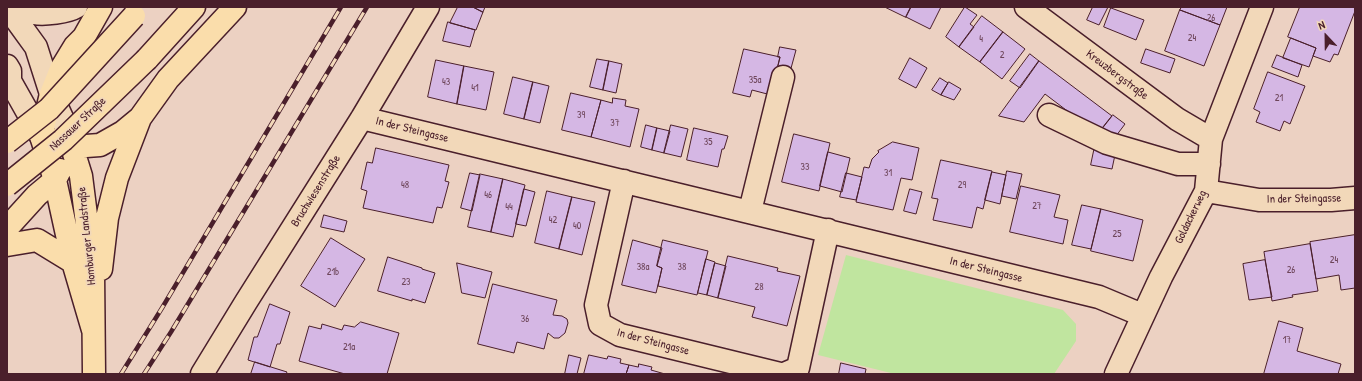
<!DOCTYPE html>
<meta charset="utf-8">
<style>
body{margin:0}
#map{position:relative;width:1362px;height:381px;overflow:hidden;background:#ecd1c2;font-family:"Patrick Hand",sans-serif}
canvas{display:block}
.frame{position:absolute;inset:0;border:8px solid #4a1f2b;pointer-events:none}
.north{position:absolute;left:1306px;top:16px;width:40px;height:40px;-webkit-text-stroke:3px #f2d8b9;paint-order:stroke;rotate:338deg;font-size:11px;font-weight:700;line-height:16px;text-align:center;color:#4a1f2b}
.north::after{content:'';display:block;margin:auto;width:14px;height:18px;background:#4a1f2b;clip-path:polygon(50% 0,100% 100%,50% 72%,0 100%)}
</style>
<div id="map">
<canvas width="1362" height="381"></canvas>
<div class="frame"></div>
<div class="north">N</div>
</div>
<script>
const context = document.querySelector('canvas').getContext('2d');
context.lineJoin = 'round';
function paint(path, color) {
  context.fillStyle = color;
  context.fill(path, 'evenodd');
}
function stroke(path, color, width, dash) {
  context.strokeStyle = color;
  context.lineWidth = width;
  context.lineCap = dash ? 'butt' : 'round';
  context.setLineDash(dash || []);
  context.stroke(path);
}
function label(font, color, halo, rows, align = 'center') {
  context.font = font + ' "Patrick Hand",sans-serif';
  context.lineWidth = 3.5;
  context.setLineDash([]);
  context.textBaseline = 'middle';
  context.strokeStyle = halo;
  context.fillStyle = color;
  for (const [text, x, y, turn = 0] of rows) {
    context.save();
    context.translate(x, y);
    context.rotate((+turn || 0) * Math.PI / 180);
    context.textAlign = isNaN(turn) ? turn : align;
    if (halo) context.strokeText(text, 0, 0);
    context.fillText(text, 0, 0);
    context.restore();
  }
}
const green = new Path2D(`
 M846 255 1063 310 1076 324V341L1054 374H895L818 355Z`);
const building = new Path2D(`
 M458 7H473L483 12 476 30 450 23Z
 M473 7H485L483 12Z
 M885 7H911L906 17Z
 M911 7H941L930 29 906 17Z
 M965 7 977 15 970 24 974 27 959 47 946 37Z
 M1093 7H1108L1099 25 1087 20Z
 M1182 7H1227L1220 25 1180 10Z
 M1300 7H1355V11L1338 55 1334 54 1330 62 1313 56 1316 48 1288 37Z
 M1111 8 1144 20 1136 40 1104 27Z
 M1180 10 1220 25 1204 66 1165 51Z
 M982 16 1003 32 980 62 959 47Z
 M448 22 475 30 470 47 443 41Z
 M1003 32 1025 49 1002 79 980 62Z
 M1291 38 1316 48 1309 67 1283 58Z
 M780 47 796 50 790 72 777 69 780 57H778Z
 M744 49 780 57 771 95 752 90 750 97 733 93Z
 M1146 49 1175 59 1170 73 1141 63Z
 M1030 54 1039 61 1020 88 1010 81Z
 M1277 55 1302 65 1298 77 1272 67Z
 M910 58 927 68 916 88 899 79Z
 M597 59 609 61 603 90 590 87Z
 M436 60 464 66 457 104 428 97Z
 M609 61 622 64 616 93 603 90Z
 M1039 61 1112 116 1101 130 1099 135 1045 94 1024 122 999 116Z
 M464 66 494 72 486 110 457 104Z
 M1268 72 1305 86 1290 124 1284 121 1280 131 1256 122 1260 112 1254 109Z
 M513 77 533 82 524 119 504 114Z
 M940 78 948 83 941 95 932 90Z
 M533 82 549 86 540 123 524 119Z
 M949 82 961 89 954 100 941 95Z
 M571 93 601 100 591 137 562 130Z
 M613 98 626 100 625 106 639 109 630 147 591 137 601 100 612 103Z
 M1113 115 1125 124 1113 140 1101 130Z
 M646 125 657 128 652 150 641 147Z
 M671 125 688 129 681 157 664 153Z
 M657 128 670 131 664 153 652 150Z
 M694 128 728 136 724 149H722L718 167 687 160Z
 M794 134 830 143 819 191 782 182Z
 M893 142 919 148 912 180 901 178 893 210 856 202 864 167 869 168 872 159 879 152 878 151Z
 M1095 146 1116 150 1112 169 1091 165Z
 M376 148 449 165 445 181 449 182 442 208 437 207 433 223 363 208 367 191 361 189 367 162 372 163Z
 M828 152 850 158 842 192 820 186Z
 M941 160 992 171 983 209 977 207 972 228 933 220 938 199 932 198Z
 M1007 171 1022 174 1016 199 1002 196Z
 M992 172 1006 175 1000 204 985 200Z
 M470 173 480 175 472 211 461 208Z
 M846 173 862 177 856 200 840 197Z
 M480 174 503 179 491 232 468 227Z
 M503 179 525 185 513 237 491 232Z
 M1021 186 1060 195 1054 217 1068 220 1063 244 1010 232Z
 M524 189 535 192 526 226 516 224Z
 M910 189 922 192 916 214 904 211Z
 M547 191 572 197 559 249 535 243Z
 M572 197 595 202 582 255 559 249Z
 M1082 205 1101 209 1091 249 1072 245Z
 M1101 209 1143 220 1133 261 1091 251Z
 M324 215 347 221 344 232 321 227Z
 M1355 235V288L1341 290 1339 275 1316 279 1310 242Z
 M331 238 365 259 335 307 301 286Z
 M633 240 662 248 657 266 662 268 656 293 622 285Z
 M663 240 708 251 697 295 658 286 662 268 657 266Z
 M1310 244 1318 291 1292 295 1293 297 1272 301 1264 252Z
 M728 256 778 268 777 271 800 276 787 326 752 317 755 307 718 298Z
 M388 257 422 268V269L435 273 425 303 412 299V301L378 291Z
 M706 259 715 262 707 295 698 293Z
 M1265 260 1272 297 1249 300 1243 264Z
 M457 263 492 272 485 298 462 293Z
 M715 263 726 266 718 298 707 295Z
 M493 284 557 300 553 315 562 316 567 319 568 323 565 333 559 338H554L548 333 544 349 517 342 514 353 478 344Z
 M270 304 290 312 280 344H277L270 367 248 360 254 337H257Z
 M1279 321 1303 328 1297 351 1341 364 1338 374H1264Z
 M361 322 399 333 387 374H345L299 361 309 326 321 329 322 324 342 330 344 325 354 327Z
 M569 355 581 358 577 374H565Z
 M589 355 607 359 608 356 621 359 620 363 629 365 626 374H584Z
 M255 362 287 372 286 374H251Z
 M841 363 866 369 865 374H839Z
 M639 364 652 367 651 370 665 374H626L629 365 638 367Z`);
const minor = new Path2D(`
 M7 7 36 47 51 94 63 120 72 147
 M15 7C21 9 28 13 34 13 44 15 68 12 76 7
 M1026 7 1177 119 1211 139
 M7 66 10 71V81L41 136
 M1049 115 1107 143 1178 164H1209
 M362 118 1099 297 1142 315
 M624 181 596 305 600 324 620 335 780 374
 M1206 191 1259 200H1331L1355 198
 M750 211 783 77
 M202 374 246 302 362 118 428 7
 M784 374 798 368 828 230
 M1116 374 1161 277 1206 191 1211 139 1262 7`);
const major = new Path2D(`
 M147 59 194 7
 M44 137 72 147 100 145 123 132 140 118 168 79 235 7
 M72 147 81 176 93 271 94 374
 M7 228 37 195 55 180 60 170
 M7 245 37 240 73 262
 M101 269 107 218 117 178 140 118
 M93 330 73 262 55 180 41 136 51 94 61 69 75 46 84 37 101 7`);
const rail = new Path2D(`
 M121 374 162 308 341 7
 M144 374 171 332 367 7`);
const majorBridge = new Path2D(`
 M7 142 49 109 134 16
 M7 185 63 140 147 59`);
const numberNames = [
 ["26",1211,18],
 ["24",1192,38],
 ["4",981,39],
 ["2",1002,55],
 ["35a",755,80],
 ["43",446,82],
 ["41",475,88],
 ["21",1279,98],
 ["39",581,115],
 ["37",615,123],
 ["35",708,142],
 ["33",805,167],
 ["31",888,173],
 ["48",405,185],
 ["29",962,185],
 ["46",488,195],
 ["27",1037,206],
 ["44",509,207],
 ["42",553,220],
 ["40",577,226],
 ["25",1117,234],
 ["24",1334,260],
 ["38a",643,267],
 ["38",682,267],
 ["26",1291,270],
 ["21b",333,272],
 ["23",406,282],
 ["28",759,287],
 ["36",525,319],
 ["17",1287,340],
 ["21a",349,347]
];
const streetNames = [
 ["Kreuzbergstraße",1117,75,37],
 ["Nassauer Straße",78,124,-43],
 ["In der Steingasse",412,130,14],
 ["Bruchwiesenstraße",316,191,-58],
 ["In der Steingasse",1304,199,-1],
 ["Goldackerweg",1191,217,-64],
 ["Homburger Landstraße",87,236,-96],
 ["In der Steingasse",986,270,14],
 ["In der Steingasse",653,342,15]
];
paint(green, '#c0e59f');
paint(building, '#d5b7e4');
stroke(building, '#4a1f2b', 1);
stroke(minor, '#4a1f2b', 25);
stroke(major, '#4a1f2b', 25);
stroke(minor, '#f2d8b9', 22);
stroke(major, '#faddab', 22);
stroke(rail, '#4a1f2b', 4.5);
stroke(rail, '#f2d8b9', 3, [9]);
stroke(majorBridge, '#4a1f2b', 25, []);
stroke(majorBridge, '#faddab', 22);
label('10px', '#6d4559', null, numberNames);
label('12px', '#4a1f2b', '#f2d8b9', streetNames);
</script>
